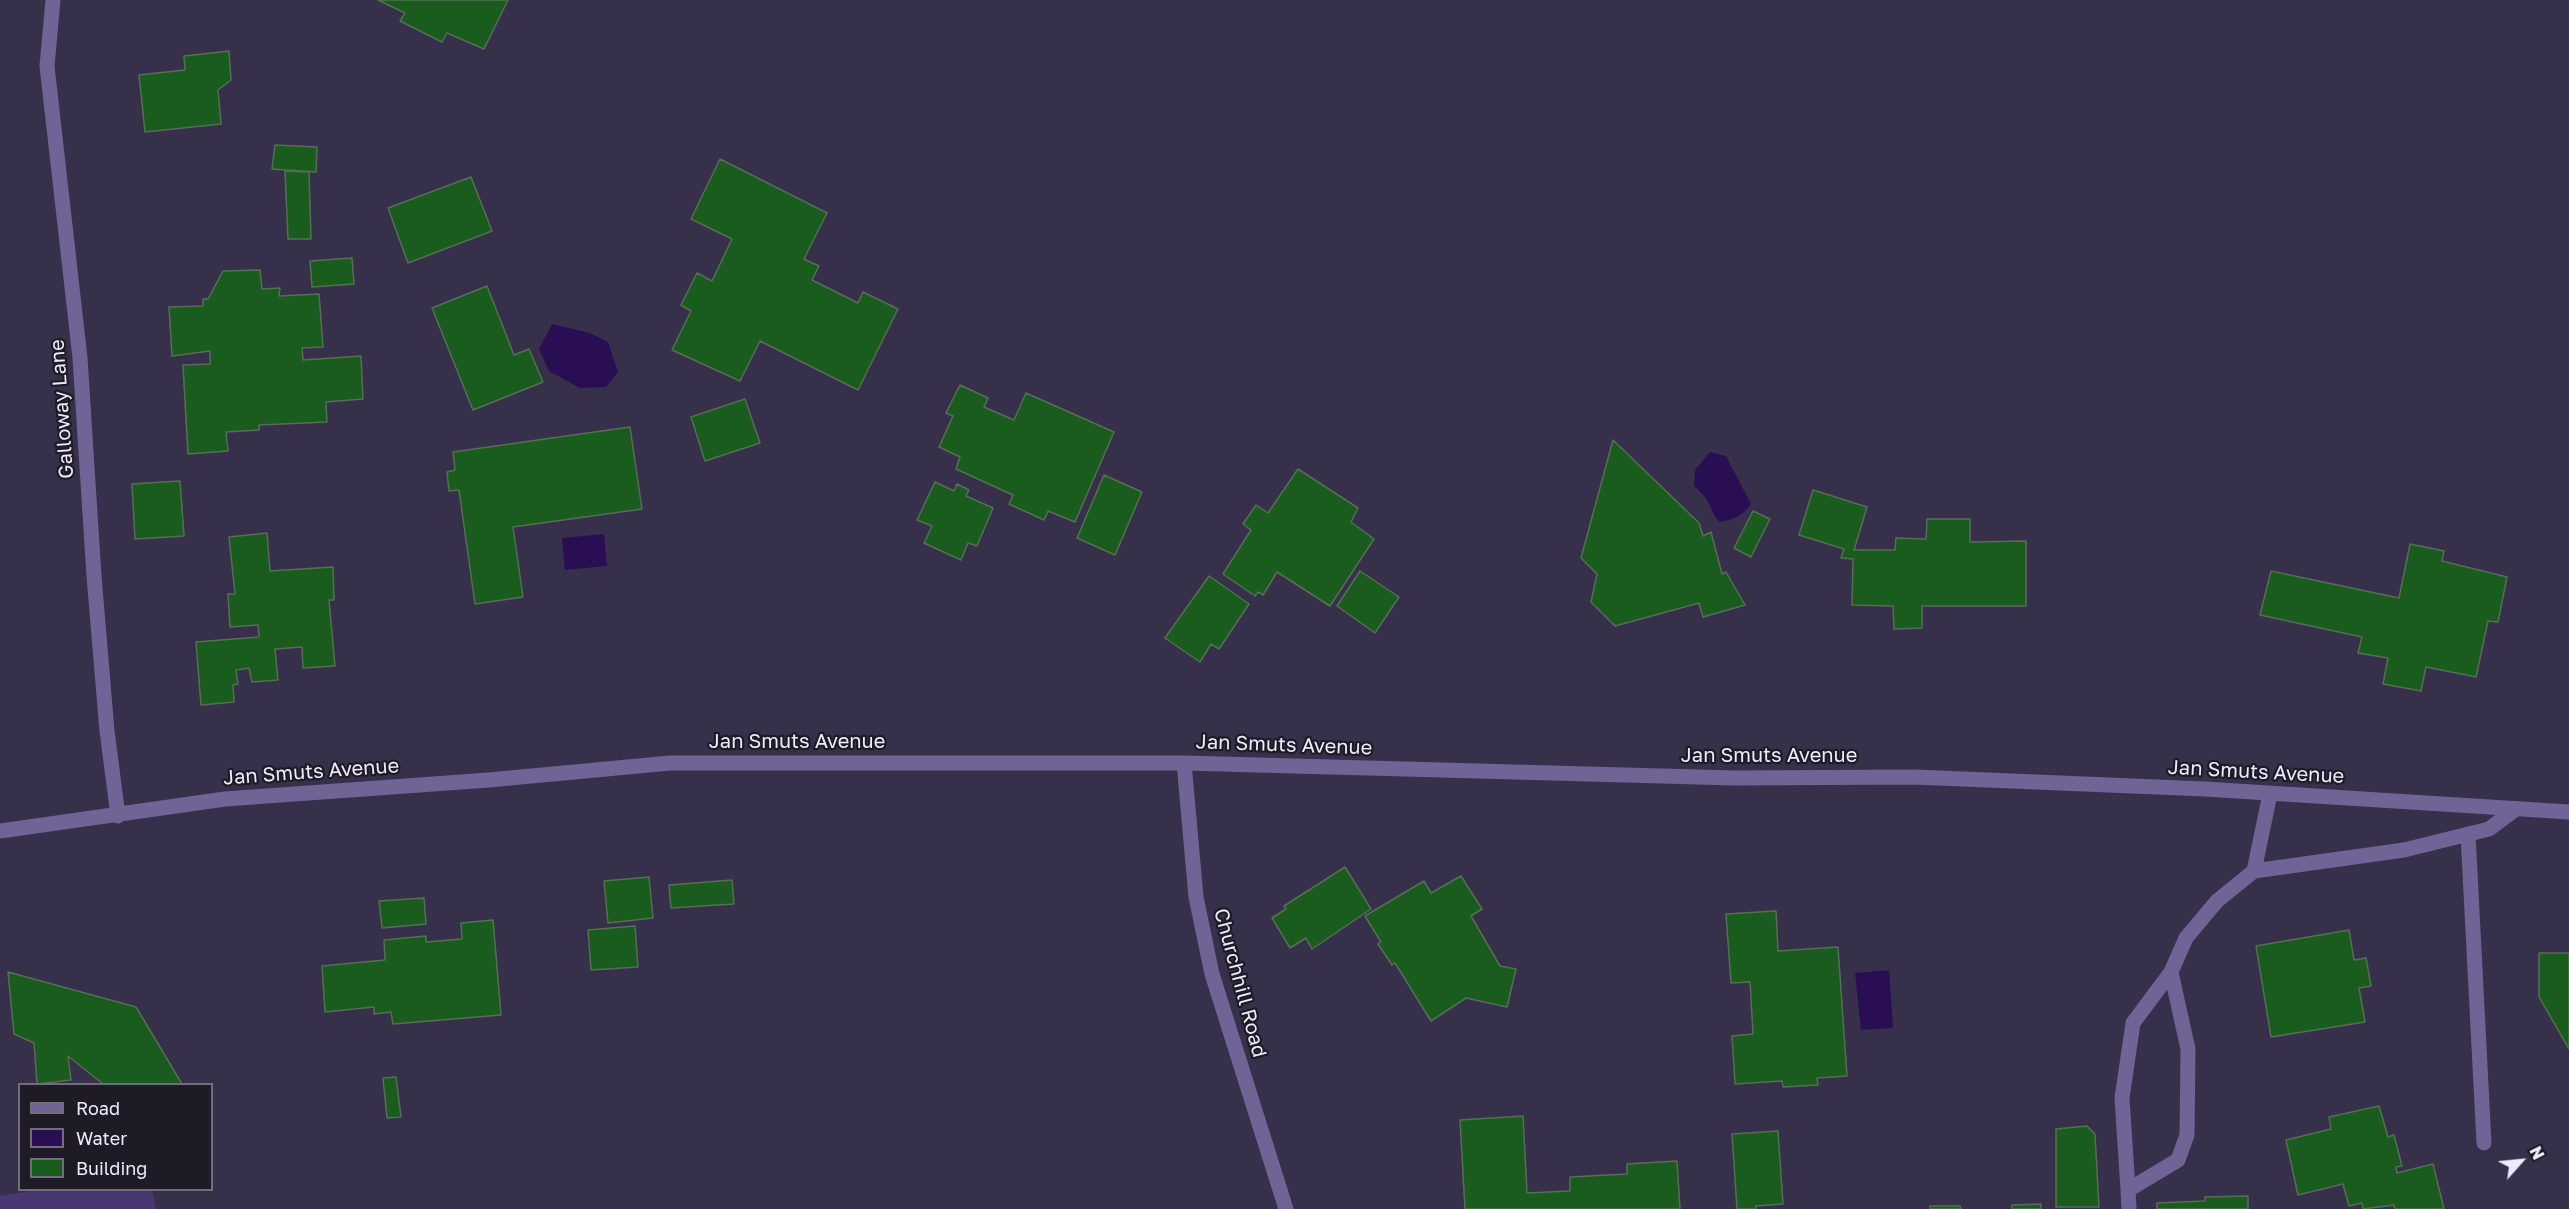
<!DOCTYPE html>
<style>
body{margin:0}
#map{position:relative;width:2569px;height:1209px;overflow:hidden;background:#37304b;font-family:"Golos Text",sans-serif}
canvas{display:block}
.legend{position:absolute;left:18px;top:1083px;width:195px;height:108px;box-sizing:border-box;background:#1e1b27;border:2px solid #716e7c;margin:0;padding:8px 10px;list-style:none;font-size:18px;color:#eeebfc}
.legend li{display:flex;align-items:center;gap:12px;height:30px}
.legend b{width:30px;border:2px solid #716e7c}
.north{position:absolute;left:2491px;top:1131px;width:60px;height:60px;-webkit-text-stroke:4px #1e1b27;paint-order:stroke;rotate:63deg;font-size:16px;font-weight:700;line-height:24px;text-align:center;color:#eeebfc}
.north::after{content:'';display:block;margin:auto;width:21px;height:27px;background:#eeebfc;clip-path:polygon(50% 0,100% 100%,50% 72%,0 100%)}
</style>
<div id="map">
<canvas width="2569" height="1209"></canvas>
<ul class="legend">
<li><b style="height:8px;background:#706396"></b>Road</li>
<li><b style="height:16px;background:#2a0e54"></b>Water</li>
<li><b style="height:16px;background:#195c1d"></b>Building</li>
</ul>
<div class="north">N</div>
</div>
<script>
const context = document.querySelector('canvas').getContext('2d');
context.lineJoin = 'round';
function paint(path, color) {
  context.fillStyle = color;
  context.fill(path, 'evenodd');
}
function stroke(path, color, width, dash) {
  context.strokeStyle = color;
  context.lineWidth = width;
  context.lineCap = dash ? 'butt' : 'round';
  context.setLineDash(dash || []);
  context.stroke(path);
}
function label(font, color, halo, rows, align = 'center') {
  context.font = font + ' "Golos Text",sans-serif';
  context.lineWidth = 4.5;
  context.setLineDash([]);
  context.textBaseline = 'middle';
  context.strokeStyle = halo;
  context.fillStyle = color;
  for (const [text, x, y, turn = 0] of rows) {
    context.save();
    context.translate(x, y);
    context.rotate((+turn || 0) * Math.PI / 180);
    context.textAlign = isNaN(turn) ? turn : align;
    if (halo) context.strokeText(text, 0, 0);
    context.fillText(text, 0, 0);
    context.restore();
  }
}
const green = new Path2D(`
 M37 1190H152L156 1209H0V1196Z`);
const water = new Path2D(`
 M552 324 590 333 608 342 618 372 606 387 580 388 549 371 539 349Z
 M1710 452 1726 456 1751 504C1742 516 1734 520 1719 522 1708 506 1711 500 1694 486L1695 470Z
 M604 534 607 566 565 570 562 538Z
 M1889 970 1893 1028 1861 1030 1855 973Z`);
const building = new Path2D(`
 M378 0H508L484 49 447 33 442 42 400 21 405 13Z
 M229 51 231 80 218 90 221 124 145 132 139 75 185 70 184 56Z
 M275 145 317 147 316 172 272 169Z
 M720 159 827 213 804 259 819 266 812 280 858 303 863 292 898 309 858 390 760 341 740 381 672 350 691 311 681 305 697 273 712 281 732 239 691 219Z
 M285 171 309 172 311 239H288Z
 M471 177 492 231 408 263 388 208Z
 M352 258 354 284 312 287 310 261Z
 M260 270 262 289 280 288 279 296 319 294 323 347 302 348 303 360 361 356 363 399 326 402 327 422 259 425V430L226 432 228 451 188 454 183 365 210 364V351L172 356 169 307 203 306V299H208L223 271Z
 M487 286 514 355 529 349 543 382 473 410 432 308Z
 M960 385 988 398 984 407 1014 420 1026 393 1114 432 1075 522 1048 511 1044 520 1009 504 1013 495 956 469 960 457 939 447 953 416 946 413Z
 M745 399 760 443 705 461 691 417Z
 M630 427 642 509 513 527 523 597 475 604 459 490 449 491 447 472 455 470 453 452Z
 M1613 440 1699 523 1703 536 1711 532 1722 574 1726 572 1745 605 1703 617 1699 603 1615 626 1591 602 1597 574 1581 558Z
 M1298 469 1358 508 1351 522 1374 539 1330 606 1277 572 1263 595 1258 592 1255 596 1223 574 1251 530 1243 524 1256 505 1268 513Z
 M1104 475 1142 492 1115 555 1077 538Z
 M180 481 184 536 135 539 132 484Z
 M935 482 954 491 957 484 969 490 966 496 993 508 977 546 968 543 961 560 924 543 932 526 917 520Z
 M1813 490 1867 507 1854 550H1895L1896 538 1926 539 1927 519H1970V542L2026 541V606H1922V628L1894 629 1893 606 1852 605 1853 559 1841 558 1844 549 1799 535Z
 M1753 511 1770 519 1751 557 1734 548Z
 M267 533 270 571 333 567 334 600H329L335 666 303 668 302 647 275 649 278 680 252 682 249 668 236 670 238 684 233 685 234 702 201 705 196 642 259 637 258 625 230 627 228 594H235L229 537Z
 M2410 544 2444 551 2442 561 2507 577 2498 622 2488 621 2476 677 2426 667 2421 691 2383 684 2388 658 2358 653 2362 637 2260 615 2271 571 2399 598Z
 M1360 571 1399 597 1375 633 1337 606Z
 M1209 576 1249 604 1219 649 1211 644 1200 662 1165 638Z
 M1345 867 1371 909 1312 949 1306 938 1290 948 1272 918 1286 909 1284 906Z
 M1461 876 1482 909 1471 916 1500 966 1516 969 1507 1007 1466 998 1431 1021 1395 963 1392 965 1378 944 1381 942 1365 916 1424 881 1431 893Z
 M649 877 653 918 608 923 604 881Z
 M732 880 734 904 671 908 669 885Z
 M424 898 426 924 382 928 379 901Z
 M1776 911 1778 951 1838 947 1847 1076 1817 1078 1818 1085 1783 1087 1782 1081 1735 1084 1732 1036 1753 1034 1750 982 1731 983 1726 914Z
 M493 920 501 1015 393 1024 391 1012 374 1014V1007L325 1012 322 966 385 960 384 940 426 936V942L462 939 461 923Z
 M635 926 638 967 591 970 588 930Z
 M2349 930 2354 960 2366 958 2371 986 2359 988 2365 1022 2271 1037 2256 946Z
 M2539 953H2569V1049L2539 997Z
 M8 972 136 1007 182 1084H103L68 1056 71 1080 37 1084 34 1043 14 1034Z
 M396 1077 401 1117 387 1118 383 1078Z
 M2379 1106 2388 1137 2394 1135 2402 1166 2396 1167 2397 1173 2433 1164 2444 1209H2395L2394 1205 2363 1209 2362 1203 2349 1206 2343 1184 2298 1195 2286 1140 2331 1129 2329 1117Z
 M1523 1116 1527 1193 1570 1191V1177L1627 1174V1164L1677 1161 1680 1209H1465L1460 1120Z
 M2087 1126 2095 1134 2099 1207H2056V1129Z
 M1778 1131 1783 1204 1756 1206V1209H1737L1732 1134Z
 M2248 1196V1209H2157V1203L2205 1201V1197Z
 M2041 1204V1209H2012V1205Z
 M1930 1206H1960L1961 1209H1930Z`);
const service = new Path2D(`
 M2270 794 2254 871 2404 850 2489 829 2516 809
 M2468 834 2484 1143
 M2171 972 2188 1049 2187 1135 2178 1160 2128 1190 2122 1098 2133 1023 2171 972 2186 938 2217 901 2254 871
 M2128 1190 2129 1209`);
const minor = new Path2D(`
 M53 0 47 66 80 358 94 576 107 731 118 816
 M1184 763 1196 897 1212 974 1286 1209
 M0 831 225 799 489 780 670 763H1184L1735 778 1915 777 2205 789 2569 812`);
const streetNames = [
 ["Galloway Lane",62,409,-94],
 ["Jan Smuts Avenue",797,742],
 ["Jan Smuts Avenue",1284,745,2],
 ["Jan Smuts Avenue",1769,756],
 ["Jan Smuts Avenue",311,772,-4],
 ["Jan Smuts Avenue",2256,772,3],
 ["Churchhill Road",1240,983,75]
];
paint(green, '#493772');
paint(water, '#2a0e54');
paint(building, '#195c1d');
stroke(building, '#576e56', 1.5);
stroke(service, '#706396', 15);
stroke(minor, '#706396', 15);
label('20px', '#eeebfc', '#1e1b27', streetNames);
</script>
